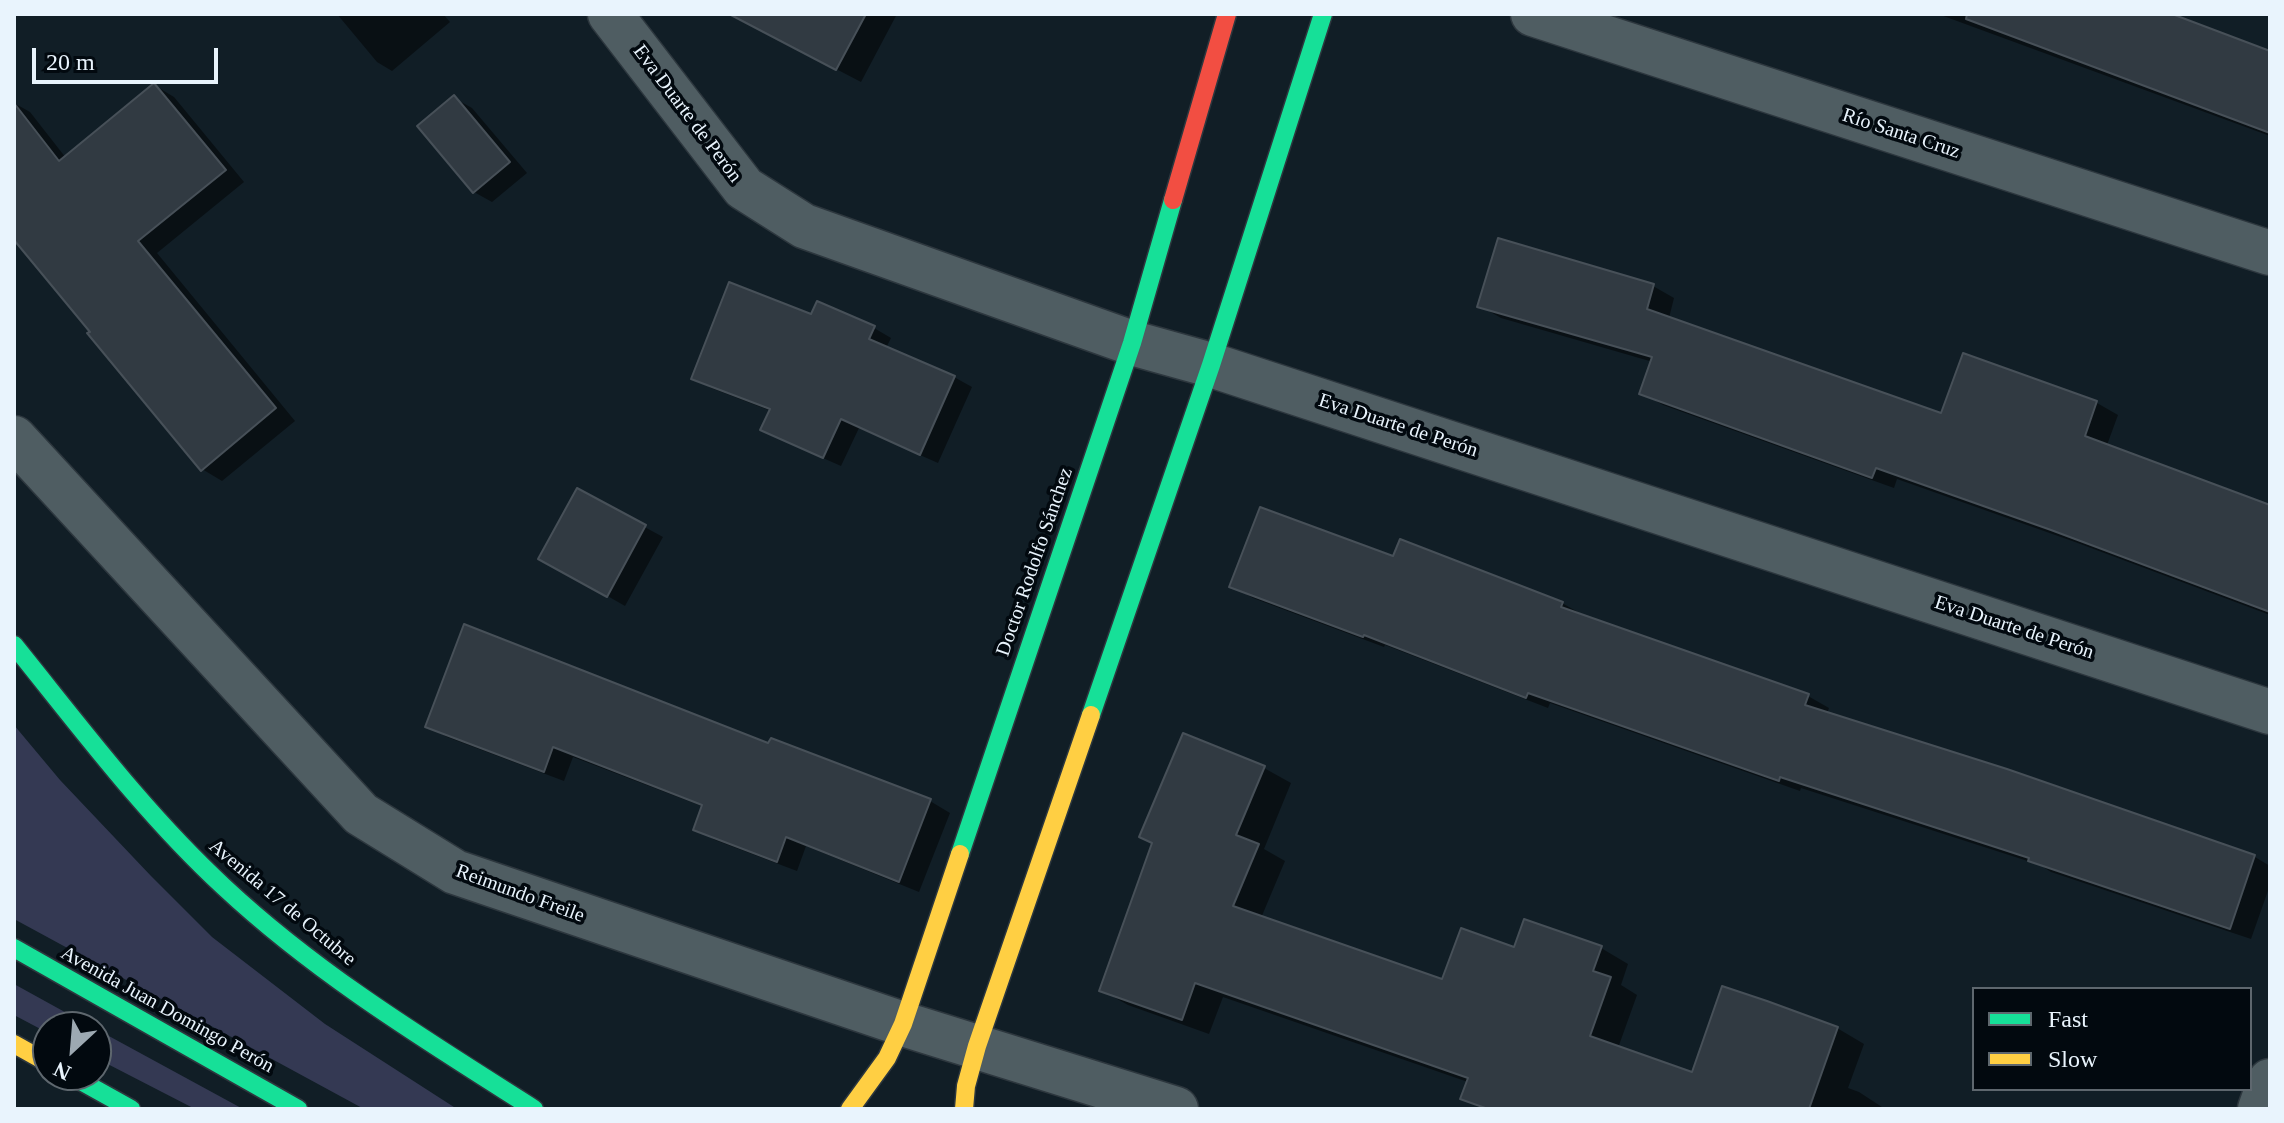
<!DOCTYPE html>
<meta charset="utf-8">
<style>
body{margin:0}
#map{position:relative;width:2284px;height:1123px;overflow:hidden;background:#111e26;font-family:Georgia,serif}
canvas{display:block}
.frame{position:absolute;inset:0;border:16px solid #e9f4fd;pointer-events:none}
.legend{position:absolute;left:1972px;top:987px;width:280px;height:104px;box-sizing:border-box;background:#02090f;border:2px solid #5e676e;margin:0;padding:10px 14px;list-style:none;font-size:24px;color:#e9f4fd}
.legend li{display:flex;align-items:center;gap:16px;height:40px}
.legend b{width:40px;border:2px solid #5e676e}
.north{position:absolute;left:32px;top:1011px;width:80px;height:80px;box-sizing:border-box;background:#02090f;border:2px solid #5e676e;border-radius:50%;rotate:206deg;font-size:22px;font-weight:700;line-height:32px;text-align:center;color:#e9f4fd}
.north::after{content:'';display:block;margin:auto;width:28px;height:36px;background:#9da9b2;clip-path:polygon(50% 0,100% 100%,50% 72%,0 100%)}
.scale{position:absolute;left:32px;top:48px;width:186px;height:36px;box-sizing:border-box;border:4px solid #e9f4fd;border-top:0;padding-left:10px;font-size:24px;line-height:28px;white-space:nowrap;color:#e9f4fd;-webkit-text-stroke:6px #02090f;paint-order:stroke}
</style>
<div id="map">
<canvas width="2284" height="1123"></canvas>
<div class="frame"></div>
<ul class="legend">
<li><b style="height:10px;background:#16e098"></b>Fast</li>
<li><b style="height:10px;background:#ffcf43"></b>Slow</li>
</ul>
<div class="north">N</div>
<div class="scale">20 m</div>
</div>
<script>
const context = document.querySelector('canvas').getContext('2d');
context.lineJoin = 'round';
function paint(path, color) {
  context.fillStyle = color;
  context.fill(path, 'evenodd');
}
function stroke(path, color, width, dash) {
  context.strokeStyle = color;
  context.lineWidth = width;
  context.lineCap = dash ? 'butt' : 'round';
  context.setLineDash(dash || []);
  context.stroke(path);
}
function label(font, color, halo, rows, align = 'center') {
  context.font = font + ' Georgia,serif';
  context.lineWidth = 7;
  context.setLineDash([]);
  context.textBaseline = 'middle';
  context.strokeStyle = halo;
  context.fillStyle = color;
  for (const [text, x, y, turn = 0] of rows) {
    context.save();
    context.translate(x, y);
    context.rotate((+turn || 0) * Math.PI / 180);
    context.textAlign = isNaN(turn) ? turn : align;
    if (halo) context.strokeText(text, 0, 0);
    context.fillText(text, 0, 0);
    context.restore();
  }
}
const green = new Path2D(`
 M14 725 60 780 151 876 212 937 325 1024 457 1109H364L14 919Z
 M14 984 92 1027H48V1033L14 1015Z
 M96 1029 243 1109H195L96 1058Z`);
const shadow = new Path2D(`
 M337 14H443L450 22 392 71 377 62Z
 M731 14H897L861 82Z
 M1938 14H2165L2270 53V136Z
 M154 85 174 97 244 182 157 253 295 421 222 481 202 469 14 234V103L30 112 66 158Z
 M454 98 472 108 527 173 492 202 474 192Z
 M1653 286 1674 298 1669 318 1942 416 1964 356 2097 403 2118 415 2107 445 2270 507V615L2075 542 1897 479 1894 488 1663 405 1642 393 1653 362 1501 318 1480 306Z
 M812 317 874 328 891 338 886 348 954 377 972 387 938 463 859 428 841 466 780 439 771 411 711 388 694 378Z
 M578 491 663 537 625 606 541 558Z
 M1394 558 1562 603 1583 615 1808 696 1829 708 1827 714 2007 771 2255 857 2270 866V885L2251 939 2051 872 2040 865 1801 788 1800 791 1550 703 1548 708 1385 645 1384 647 1253 598 1232 586Z
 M427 726 769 746 772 740 930 801 950 813 919 892 806 846 797 871 715 840 696 829 704 807 573 757 564 781 447 737Z
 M1184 735 1264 768 1291 783 1264 849 1285 861 1261 918 1443 982 1516 949 1601 948 1628 964 1621 985 1637 995 1618 1048 1693 1075 1837 1028 1864 1044 1848 1088 1859 1092 1885 1109H1482L1462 1098 1468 1082 1223 997 1209 1034 1128 1005 1101 990 1154 844Z`);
const building = new Path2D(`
 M729 14H866L836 70Z
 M1967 14H2172L2270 51V133L1966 19Z
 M154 83 226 170 138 241 276 408 201 471 87 333 90 332 14 240V103L59 161Z
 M454 95 510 162 473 193 417 126Z
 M1498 238 1654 284 1647 309 1941 413 1963 353 2097 401 2085 436 2270 505V612L2051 530 1876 468 1872 478 1639 394 1652 357 1477 307Z
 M729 282 811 314 817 301 875 326 869 339 955 376 920 455 841 419 823 458 760 430 770 409 691 379Z
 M577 488 646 525 607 597 538 559Z
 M1260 507 1393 556 1400 539 1563 602 1561 607 1809 694 1805 705 2007 769 2255 855 2230 929 2028 861 2029 858 1780 777 1779 781 1528 693 1526 698 1364 635 1363 637 1229 587Z
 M464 624 768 743 771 738 931 799 899 882 786 837 777 862 693 830 702 805 553 747 544 772 425 727Z
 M1183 733 1265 766 1236 835 1259 844 1233 906 1442 979 1461 928 1514 947 1524 919 1602 946 1593 971 1611 977 1590 1036 1692 1072 1722 986 1767 1001 1838 1027 1809 1109H1488L1460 1099 1468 1078 1195 983 1182 1020 1099 991 1152 843 1139 837Z`);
const street = new Path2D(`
 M610 14 744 188 804 226 1132 343 1211 365 2270 712
 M1533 14 2270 253
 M14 438 361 814 455 872 903 1024 1176 1109
 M2260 1109 2270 1081`);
const fast = new Path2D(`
 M14 645C81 728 145 814 224 887 317 974 427 1041 534 1109
 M1091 715 1211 365 1323 14
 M960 854 1132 343 1173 200
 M14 948 298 1109
 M70 1075 131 1109`);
const slow = new Path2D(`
 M14 1044 48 1063
 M850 1109 887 1058 903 1024 960 854
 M964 1109 966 1086 977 1046 1091 715`);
const jam = new Path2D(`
 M1173 200 1227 14`);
const streetNames = [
 ["Eva Duarte de Perón",687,114,53],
 ["Río Santa Cruz",1901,134,18],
 ["Eva Duarte de Perón",1398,426,18],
 ["Doctor Rodolfo Sánchez",1035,562,-71],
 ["Eva Duarte de Perón",2014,628,18],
 ["Reimundo Freile",520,894,20],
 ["Avenida 17 de Octubre",282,903,40],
 ["Avenida Juan Domingo Perón",167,1010,29]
];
paint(green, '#343953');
paint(shadow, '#0007');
paint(building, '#313a42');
stroke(building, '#475058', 2);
stroke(street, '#2d373e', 47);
stroke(fast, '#2d373e', 21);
stroke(slow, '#2d373e', 21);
stroke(jam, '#2d373e', 21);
stroke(street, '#4f5d62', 44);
stroke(fast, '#16e098', 18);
stroke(slow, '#ffcf43', 18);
stroke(jam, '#f24e42', 18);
label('20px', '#e9f4fd', '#02090f', streetNames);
</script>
